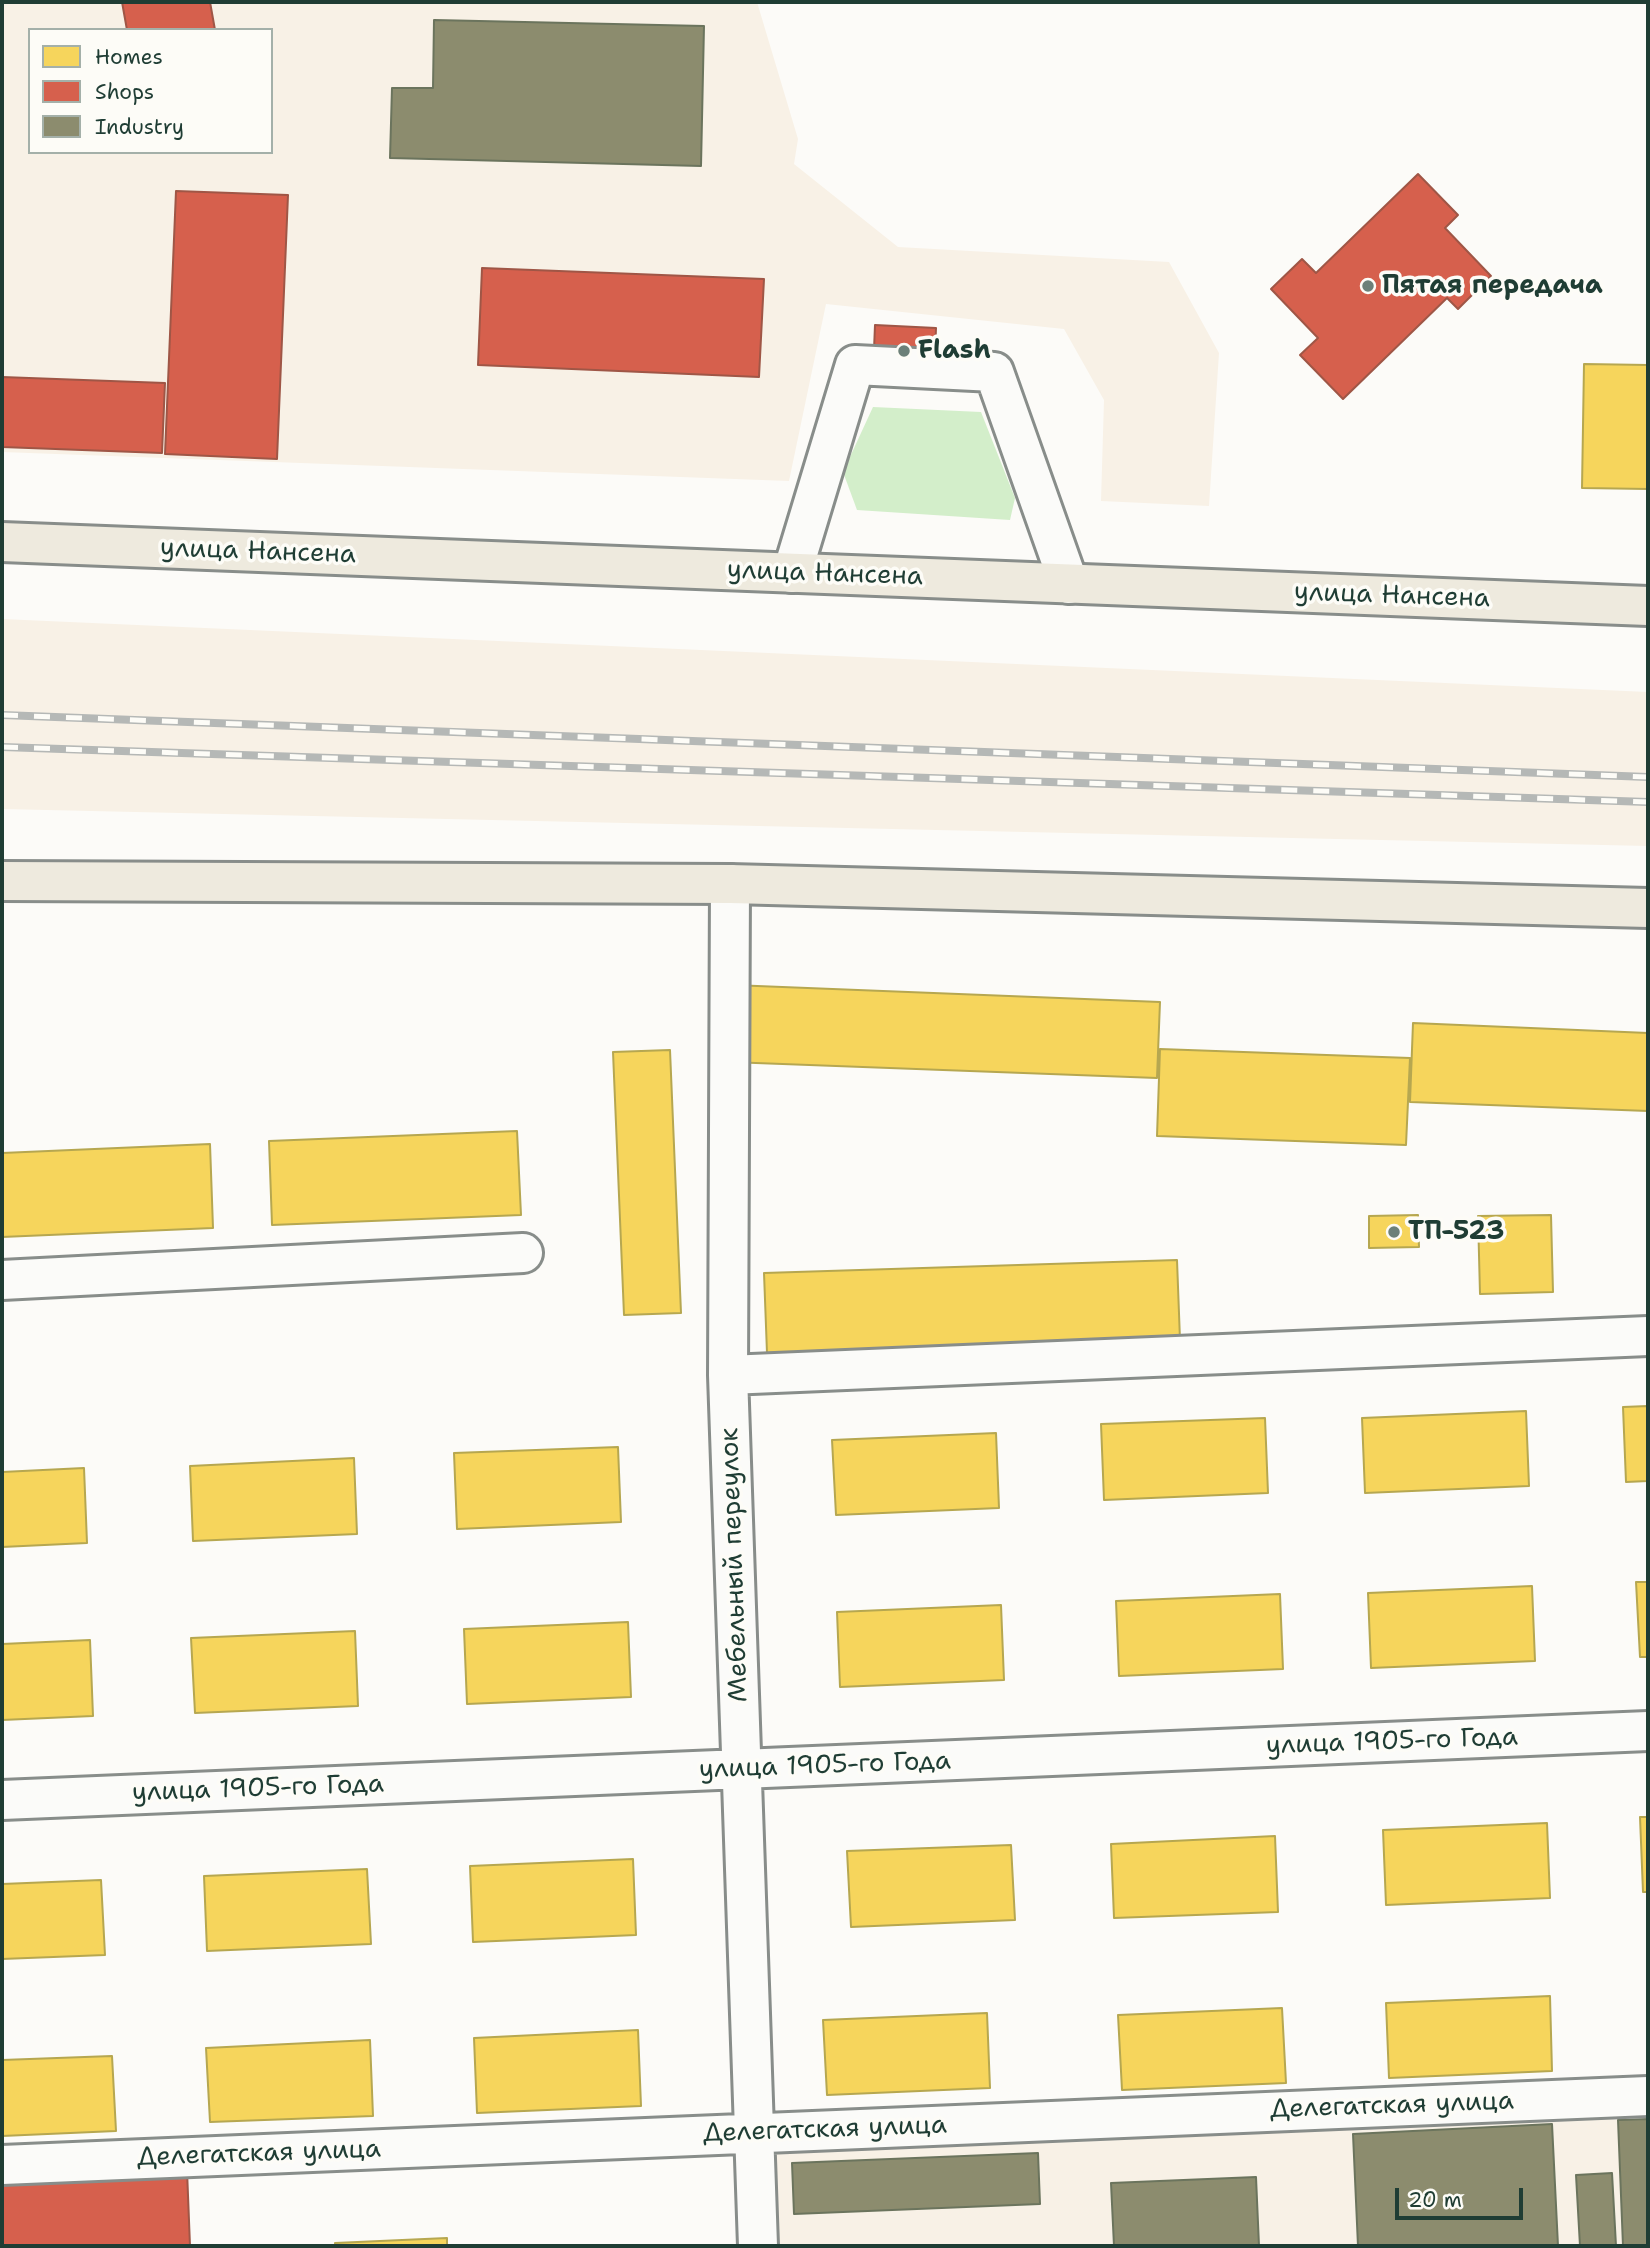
<!DOCTYPE html>
<meta charset="utf-8">
<style>
body{margin:0}
#map{position:relative;width:1650px;height:2248px;overflow:hidden;background:#fcfbf8;font-family:"Shantell Sans",sans-serif}
canvas{display:block}
.frame{position:absolute;inset:0;border:4px solid #1f3d34;pointer-events:none}
.legend{position:absolute;left:28px;top:28px;width:245px;height:126px;box-sizing:border-box;background:#fdfcf7;border:2px solid #a4b0a9;margin:0;padding:9px 12px;list-style:none;font-size:21px;color:#1f3d34}
.legend li{display:flex;align-items:center;gap:14px;height:35px}
.legend b{width:35px;border:2px solid #a4b0a9}
.scale{position:absolute;left:1395px;top:2188px;width:128px;height:32px;box-sizing:border-box;border:4px solid #1f3d34;border-top:0;padding-left:9px;font-size:21px;line-height:24px;white-space:nowrap;color:#1f3d34;-webkit-text-stroke:5px #fdfcf7;paint-order:stroke}
</style>
<div id="map">
<canvas width="1650" height="2248"></canvas>
<div class="frame"></div>
<ul class="legend">
<li><b style="height:19px;background:#f6d55c"></b>Homes</li>
<li><b style="height:19px;background:#d6604d"></b>Shops</li>
<li><b style="height:19px;background:#8c8c6e"></b>Industry</li>
</ul>
<div class="scale">20 m</div>
</div>
<script>
const context = document.querySelector('canvas').getContext('2d');
context.lineJoin = 'round';
function paint(path, color) {
  context.fillStyle = color;
  context.fill(path, 'evenodd');
}
function stroke(path, color, width, dash) {
  context.strokeStyle = color;
  context.lineWidth = width;
  context.lineCap = dash ? 'butt' : 'round';
  context.setLineDash(dash || []);
  context.stroke(path);
}
function label(font, color, halo, rows, align = 'center') {
  context.font = font + ' "Shantell Sans",sans-serif';
  context.lineWidth = 7;
  context.setLineDash([]);
  context.textBaseline = 'middle';
  context.strokeStyle = halo;
  context.fillStyle = color;
  for (const [text, x, y, turn = 0] of rows) {
    context.save();
    context.translate(x, y);
    context.rotate((+turn || 0) * Math.PI / 180);
    context.textAlign = isNaN(turn) ? turn : align;
    if (halo) context.strokeText(text, 0, 0);
    context.fillText(text, 0, 0);
    context.restore();
  }
}
const built = new Path2D(`
 M2 2H757L798 139 794 164 898 247 1169 262 1219 353 1209 506 1101 501 1104 400 1064 329 826 304 789 481 2 452ZM30 30H271V152H30Z
 M2 619 1648 692V846L2 809Z
 M1581 2113 1618 2120 1648 2119V2246H779L773 2149Z`);
const green = new Path2D(`
 M873 407 981 412 1015 498 1010 520 857 510 843 472Z`);
const homes = new Path2D(`
 M1584 364 1648 365V489L1582 488Z
 M732 985 1160 1002 1157 1078 729 1062Z
 M1413 1023 1648 1033V1111L1410 1102Z
 M1160 1049 1410 1058 1406 1145 1157 1136Z
 M670 1050 681 1313 624 1315 613 1052Z
 M517 1131 521 1215 272 1225 269 1141Z
 M210 1144 213 1228 2 1237V1153Z
 M1418 1215 1419 1247 1369 1248V1216Z
 M1551 1215 1553 1292 1480 1294 1478 1216Z
 M1177 1260 1180 1340 767 1353 764 1273Z
 M1648 1406V1481L1626 1482 1623 1407Z
 M1526 1411 1529 1486 1365 1493 1362 1418Z
 M1265 1418 1268 1493 1104 1500 1101 1424Z
 M996 1433 999 1508 836 1515 832 1440Z
 M618 1447 621 1522 457 1529 454 1453Z
 M354 1458 357 1534 193 1541 190 1466Z
 M84 1468 87 1543 2 1547V1472Z
 M1636 1582H1648V1657H1640Z
 M1532 1586 1535 1661 1371 1668 1368 1593Z
 M1280 1594 1283 1669 1119 1676 1116 1601Z
 M1001 1605 1004 1680 840 1687 837 1612Z
 M628 1622 631 1697 467 1704 464 1629Z
 M355 1631 358 1706 195 1713 191 1638Z
 M90 1640 93 1716 2 1720V1644Z
 M1640 1817H1648V1892H1643Z
 M1547 1823 1550 1898 1386 1905 1383 1830Z
 M1275 1836 1278 1912 1114 1918 1111 1844Z
 M1011 1845 1015 1920 851 1927 847 1851Z
 M633 1859 636 1935 473 1942 470 1866Z
 M367 1869 371 1944 207 1951 204 1876Z
 M101 1880 105 1955 2 1959V1884Z
 M1550 1996 1552 2071 1389 2078 1386 2003Z
 M1282 2008 1286 2083 1122 2090 1118 2015Z
 M987 2013 990 2088 827 2095 823 2020Z
 M638 2030 641 2106 477 2113 474 2038Z
 M370 2040 373 2116 210 2122 206 2048Z
 M112 2056 116 2131 2 2136V2060Z
 M447 2238V2246H335V2243Z`);
const shops = new Path2D(`
 M122 2H210L215 30H127Z
 M1418 174 1458 215 1445 228 1491 276 1458 309 1447 298 1343 399 1300 355 1318 338 1271 289 1302 259 1316 273Z
 M176 191 288 195 277 459 165 454Z
 M482 268 764 279 759 377 478 365Z
 M875 325 936 328 934 378 873 374Z
 M2 377 165 383 162 453 2 447Z
 M187 2170 190 2246H2V2178Z`);
const industry = new Path2D(`
 M434 20 704 26 701 166 390 158 392 88H433Z
 M1648 2119V2246H1623L1618 2120Z
 M1552 2124 1558 2246H1358L1353 2134Z
 M1038 2153 1040 2204 794 2214 792 2163Z
 M1612 2173 1616 2246H1580L1576 2175Z
 M1256 2177 1259 2246H1114L1111 2183Z`);
const minor = new Path2D(`
 M792 573 855 365 994 372 1069 584
 M730 884 728 1375 758 2246
 M2 1280 523 1253
 M728 1375 1648 1336
 M2 1800 1648 1731
 M2 2165 1648 2096`);
const major = new Path2D(`
 M2 542 1648 606
 M2 881 730 884 1648 908`);
const rail = new Path2D(`
 M2 715 1648 777
 M2 747 1648 802`);
const markers = [
 [1368,286,7,"#6c8079"],
 [904,351,7,"#6c8079"],
 [1394,1232,7,"#6c8079"]
];
const poiNames = [
 ["Пятая передача",1382,286],
 ["Flash",918,351],
 ["ТП-523",1408,1232]
];
const streetNames = [
 ["улица Нансена",258,552,2],
 ["улица Нансена",825,574,2],
 ["улица Нансена",1392,596,2],
 ["Мебельный переулок",735,1565,-92],
 ["улица 1905-го Года",1392,1742,-2],
 ["улица 1905-го Года",825,1766,-2],
 ["улица 1905-го Года",258,1789,-2],
 ["Делегатская улица",1392,2106,-2],
 ["Делегатская улица",825,2130,-2],
 ["Делегатская улица",259,2154,-2]
];
paint(built, '#f8f1e6');
paint(green, '#d3eeca');
paint(homes, '#f6d55c');
stroke(homes, '#b6a750', 2);
paint(shops, '#d6604d');
stroke(shops, '#9f5646', 2);
paint(industry, '#8c8c6e');
stroke(industry, '#6b745d', 2);
stroke(minor, '#888d8a', 44);
stroke(major, '#888d8a', 44);
stroke(minor, '#fbfbf9', 38);
stroke(major, '#eeeade', 38);
stroke(rail, '#b5b8b6', 8);
stroke(rail, '#fdfcf7', 5, [16]);
for (const [x, y, r, color] of markers) {
  const dot = new Path2D();
  dot.arc(x, y, r, 0, 2 * Math.PI);
  context.fillStyle = color;
  context.fill(dot);
  stroke(dot, '#fdfcf7', 2.5);
}
label('bold 26px', '#1f3d34', '#fdfcf7', poiNames, 'left');
label('26px', '#1f3d34', '#fdfcf7', streetNames);
</script>
